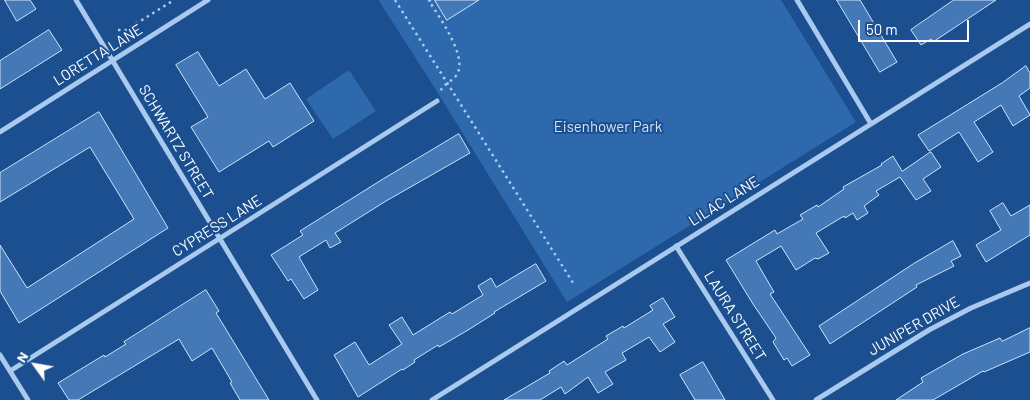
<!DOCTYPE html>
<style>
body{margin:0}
#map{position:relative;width:1030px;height:400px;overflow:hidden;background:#1b4f8f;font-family:Barlow,sans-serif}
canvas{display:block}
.north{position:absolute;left:10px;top:340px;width:50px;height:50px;-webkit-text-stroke:4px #1b4f8f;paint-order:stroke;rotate:302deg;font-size:14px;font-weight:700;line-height:20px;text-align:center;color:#fff}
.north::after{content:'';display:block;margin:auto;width:18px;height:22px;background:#fff;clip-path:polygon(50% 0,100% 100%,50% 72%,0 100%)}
.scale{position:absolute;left:858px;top:20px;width:111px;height:22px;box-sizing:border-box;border:2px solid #fff;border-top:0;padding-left:6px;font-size:15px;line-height:18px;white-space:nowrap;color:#fff;-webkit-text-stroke:4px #1b4f8f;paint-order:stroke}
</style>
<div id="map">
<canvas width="1030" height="400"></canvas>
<div class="north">N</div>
<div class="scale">50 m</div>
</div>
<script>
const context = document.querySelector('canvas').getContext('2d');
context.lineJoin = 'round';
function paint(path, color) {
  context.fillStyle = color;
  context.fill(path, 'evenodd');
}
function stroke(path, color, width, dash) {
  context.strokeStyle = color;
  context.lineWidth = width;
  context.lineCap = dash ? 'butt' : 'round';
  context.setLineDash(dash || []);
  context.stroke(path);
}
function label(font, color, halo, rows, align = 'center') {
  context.font = font + ' Barlow,sans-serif';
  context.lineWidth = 4;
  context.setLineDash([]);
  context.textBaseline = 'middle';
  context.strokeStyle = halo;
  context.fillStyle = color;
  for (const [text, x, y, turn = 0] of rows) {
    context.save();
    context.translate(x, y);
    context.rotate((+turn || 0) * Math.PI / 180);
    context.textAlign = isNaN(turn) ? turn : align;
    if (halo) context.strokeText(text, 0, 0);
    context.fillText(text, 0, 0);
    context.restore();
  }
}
const green = new Path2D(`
 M380 0H781L856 122 567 302 436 90 379 1Z
 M349 70 376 111 333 139 306 99Z`);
const building = new Path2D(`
 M5 0H30L36 9 17 21Z
 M435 0H479L447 20Z
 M837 0H860L897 62 880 72Z
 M954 0H996L933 42 931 39 921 45 911 30Z
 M49 30 62 50 0 89V61Z
 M198 52 219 86 246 69 265 99 290 83 314 121 273 147 269 141 219 172 191 127 208 117 176 65Z
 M1026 66 1030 73V88L1019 96 1030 115 1013 126 1001 105 974 122 993 152 978 162 959 132 929 151 918 135 1002 83Z
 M99 112 168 228 19 323 0 291V245L27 288 134 219 90 147 0 202V173Z
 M459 134 470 153 386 201 335 233 341 242 330 248 326 240 299 257 318 290 304 299 291 279 288 281 271 255 303 235 300 231 383 179Z
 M931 152 941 167 923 179 931 191 916 200 900 177 876 191 879 195 864 206 868 213 857 220 853 213 845 218 844 216 816 233 829 253 818 259 815 258 796 270 781 246 756 261 774 292 770 294 810 355 792 366 787 358 784 360 773 342 776 338 753 304 726 260 775 230 777 234 803 219 800 215 817 205 818 207 844 189 843 187 882 165 881 164 893 156 902 171Z
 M1003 203 1011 216 1030 205V235L986 262 976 245 1001 230 990 211Z
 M953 241 961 256 951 261 954 266 916 285 917 287 830 344 819 326 913 264Z
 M536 264 546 281 494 312 495 313 468 330 439 347 438 345 414 360 415 362 403 370 402 369 358 397 334 355 355 342 369 365 402 344 389 325 402 317 413 335 450 312 452 314 483 295 478 286 491 278 496 287Z
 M206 290 219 311 216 313 269 400H240L230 383 232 382 212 348 192 361 179 339 78 400H69L58 383 104 355 105 357 126 344 124 342Z
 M663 298 675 317 663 324 675 342 660 352 649 337 622 353 626 360 605 372 613 384 598 393 588 377 565 394 561 387 540 400H504L550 373 549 371 564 361 567 365 608 339 606 336 623 326 624 328 653 310 650 306Z
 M1030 328V352L984 372 983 371 933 400H896L923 382 921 378 963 354 1000 338 1002 341Z
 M703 362 725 400H695L680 375Z`);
const path = new Path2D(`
 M395 0 575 286
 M431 0 429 1C439 16 466 55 458 72 455 81 443 83 440 92
 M118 30H126L174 0`);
const minor = new Path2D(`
 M76 0 317 400
 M797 0 871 124
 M0 132 208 0
 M676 246 773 400
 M0 355 28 400
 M10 371 437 101
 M432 400 1030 24
 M816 400 929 330 971 308 1030 283`);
const streetNames = [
 ["LORETTA LANE",98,55,-32],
 ["SCHWARTZ STREET",176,142,59],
 ["LILAC LANE",724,201,-32],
 ["CYPRESS LANE",217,226,-32],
 ["LAURA STREET",735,316,58],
 ["JUNIPER DRIVE",914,326,-30]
];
const parkNames = [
 ["Eisenhower Park",608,127]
];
paint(green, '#2e69ad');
paint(building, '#4478b7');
stroke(building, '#cfe3fa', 1);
stroke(path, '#a9c9ee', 2.5, [2.5, 4]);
stroke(minor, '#a9c9ee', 5);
label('15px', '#fff', '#1b4f8f', streetNames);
label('15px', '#cfe3fa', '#1b4f8f', parkNames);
</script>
